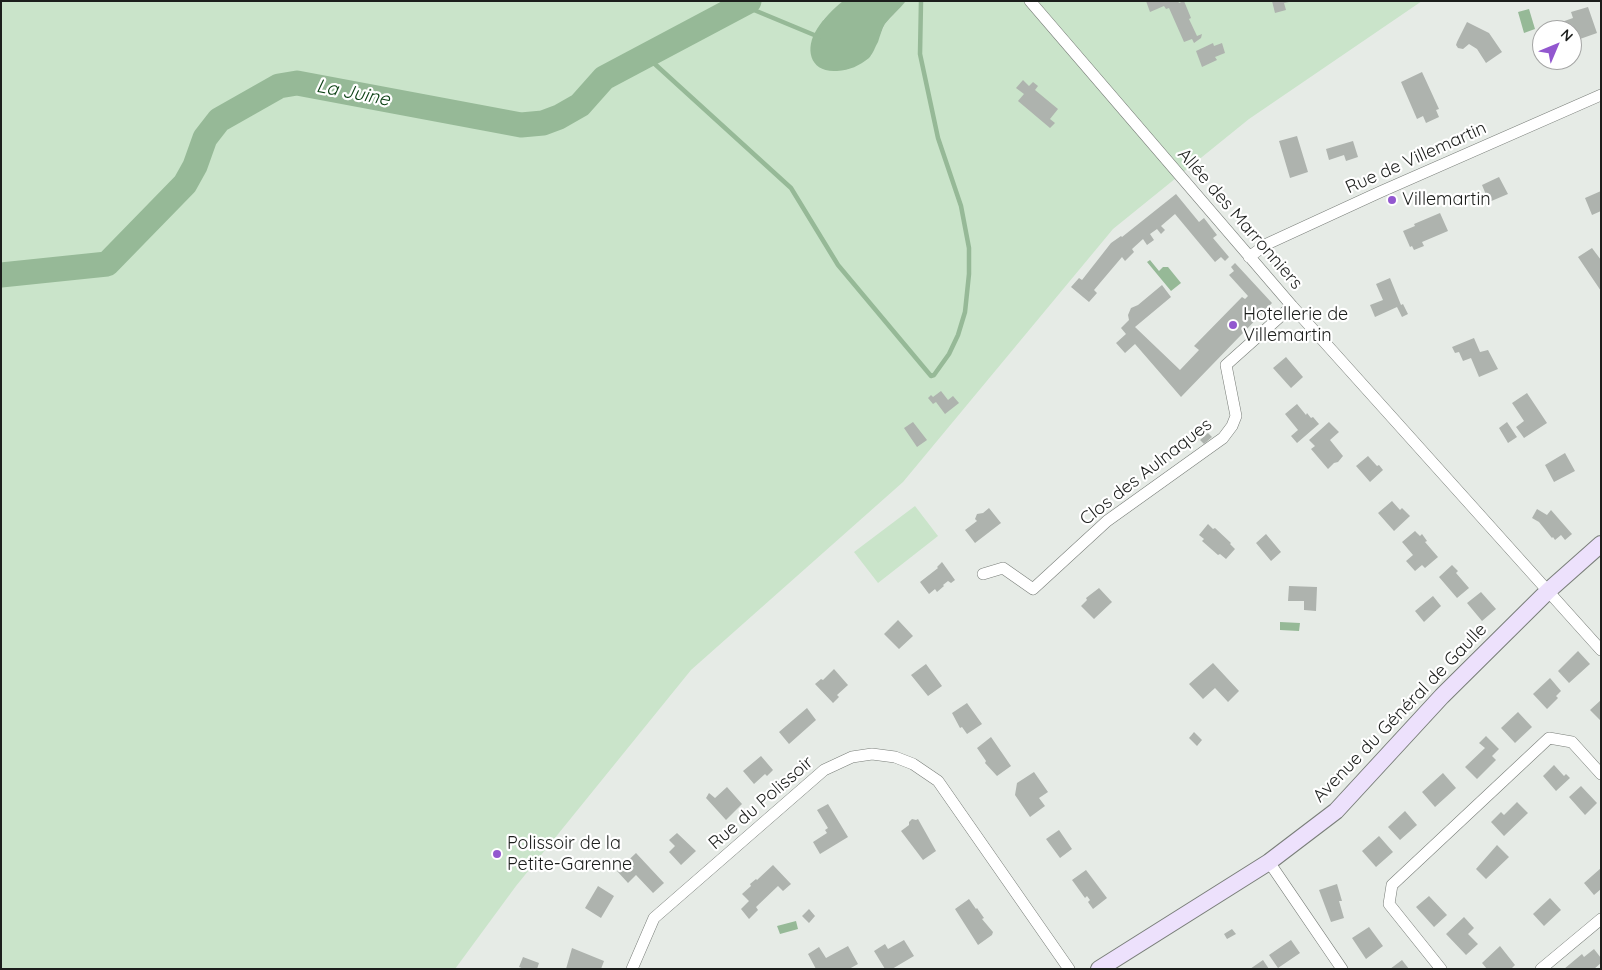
<!DOCTYPE html>
<meta charset="utf-8">
<style>
body{margin:0}
#map{position:relative;width:1602px;height:970px;overflow:hidden;background:#e6ebe6;font-family:Quicksand,sans-serif}
canvas{display:block}
.frame{position:absolute;inset:0;border:2px solid #1c1e1c;pointer-events:none}
.north{position:absolute;left:1532px;top:20px;width:50px;height:50px;box-sizing:border-box;background:#fff;border:1px solid #a4a5a4;border-radius:50%;rotate:45deg;font-size:14px;font-weight:700;line-height:20px;text-align:center;color:#1c1e1c}
.north::after{content:'';display:block;margin:auto;width:18px;height:22px;background:#9257cf;clip-path:polygon(50% 0,100% 100%,50% 72%,0 100%)}
</style>
<div id="map">
<canvas width="1602" height="970"></canvas>
<div class="frame"></div>
<div class="north">N</div>
</div>
<script>
const context = document.querySelector('canvas').getContext('2d');
context.lineJoin = 'round';
function paint(path, color) {
  context.fillStyle = color;
  context.fill(path, 'evenodd');
}
function stroke(path, color, width, dash) {
  context.strokeStyle = color;
  context.lineWidth = width;
  context.lineCap = dash ? 'butt' : 'round';
  context.setLineDash(dash || []);
  context.stroke(path);
}
function label(font, color, halo, rows, align = 'center') {
  context.font = font + ' Quicksand,sans-serif';
  context.lineWidth = 4.5;
  context.setLineDash([]);
  context.textBaseline = 'middle';
  context.strokeStyle = halo;
  context.fillStyle = color;
  for (const [text, x, y, turn = 0] of rows) {
    context.save();
    context.translate(x, y);
    context.rotate((+turn || 0) * Math.PI / 180);
    context.textAlign = isNaN(turn) ? turn : align;
    if (halo) context.strokeText(text, 0, 0);
    context.fillText(text, 0, 0);
    context.restore();
  }
}
const green = new Path2D(`
 M1 1H843L823 20 871 56 885 24 906 1H1422L1249 119 1113 229 903 482 691 670 516 886 455 969H1Z
 M915 506 938 536 878 583 854 552Z`);
const water = new Path2D(`
 M843 1H906C900 9 891 16 885 24 882 29 880 36 878 42 875 47 873 54 869 58 859 66 850 70 837 71 810 73 804 49 817 29 824 18 833 9 843 1Z
 M1529 9 1535 29 1524 33 1518 12Z
 M1150 260 1159 271 1163 267H1168L1181 283 1171 291 1147 262Z
 M1280 622 1300 623 1299 631 1280 630Z
 M796 921 798 929 780 934 777 926Z`);
const stream = new Path2D(`
 M742 5 819 37
 M646 56 791 188 838 265 931 376 934 375 949 354 958 335 965 312 969 274V248L961 206 938 138 920 54 921 1`);
const river = new Path2D(`
 M1 275 107 264 185 184 195 166 205 138 219 120 279 86 297 83 521 125 543 123 559 117 580 105 604 78 749 1`);
const building = new Path2D(`
 M1146 1H1178L1179 3 1184 1 1191 18 1189 19 1197 36 1202 34 1201 38 1194 43 1192 39 1184 42 1169 8 1166 9 1164 6 1150 12Z
 M1272 1H1289V2L1284 3 1286 10 1275 13Z
 M1588 7 1597 33 1580 39 1578 32 1572 34V30H1554L1553 25 1573 18 1571 12Z
 M1467 22 1489 33 1502 52 1486 63 1477 49 1469 44 1463 49 1458 48 1456 45 1457 42Z
 M1213 43 1214 46 1222 43 1225 53 1215 57 1217 60 1202 67 1196 51Z
 M1422 72 1439 109 1436 110 1439 117 1426 123 1423 116 1417 119 1401 82Z
 M1023 80 1029 86 1033 82 1038 86 1035 90 1058 109 1050 119 1055 123 1050 128 1018 101 1024 94 1016 88Z
 M1297 136 1308 172 1290 178 1279 141Z
 M1353 141 1358 157 1346 161 1344 155 1329 160 1326 149Z
 M1499 177 1508 194 1489 202 1482 185Z
 M1601 191V211L1592 215 1585 198Z
 M1176 194 1199 222 1204 218 1217 235 1213 238 1229 257 1225 261 1221 257 1215 262 1175 214 1161 226 1165 230 1161 234 1157 229 1150 234 1154 240 1147 245 1143 239 1132 249 1134 252 1125 261 1122 257 1094 290 1097 293 1089 302 1071 287 1079 278 1082 280 1111 243 1121 236 1122 237Z
 M1440 213 1448 231 1422 242 1424 246 1414 250 1412 246 1410 247 1403 231 1415 226 1414 224Z
 M1592 248 1601 260V291L1578 257Z
 M1235 263 1272 303 1181 397 1135 344 1125 353 1116 343 1126 334 1121 328 1129 320 1128 315 1131 308 1138 305 1162 285 1171 297 1135 327 1180 370 1199 350 1194 346 1242 297 1245 299 1248 296 1229 275 1234 271 1231 267Z
 M1390 278 1401 305 1403 304 1408 314 1402 317 1397 307 1375 317 1370 305 1383 300 1376 284Z
 M1474 338 1480 352 1488 350 1498 369 1479 377 1471 358 1463 361 1459 352 1455 353 1452 347Z
 M1286 357 1303 377 1291 388 1273 368Z
 M941 391 948 400 953 396 959 403 945 414 936 402 933 404 928 398 931 395 933 397Z
 M1527 393 1547 423 1524 438 1516 427 1524 421 1512 403Z
 M1297 404 1306 415 1307 413 1311 418 1313 417 1319 424 1297 443 1291 436 1298 430 1285 414Z
 M913 422 927 440 917 447 904 428Z
 M1329 422 1339 432 1330 440 1343 456 1338 462 1334 463 1328 469 1311 449 1315 446 1309 440Z
 M1507 422 1517 437 1508 443 1499 428Z
 M1208 433 1212 437 1204 444 1200 440Z
 M1565 453 1575 471 1554 482 1545 465Z
 M1368 456 1377 466 1379 465 1383 470 1370 482 1356 466Z
 M1392 501 1400 510 1402 508 1410 516 1394 531 1378 513Z
 M989 508 1001 523 975 543 965 530 977 521 975 519 977 514 983 513Z
 M1537 509 1547 515 1551 510 1572 534 1565 540 1561 535 1555 540 1553 537 1552 538 1539 522 1532 518Z
 M1208 524 1213 529 1215 528 1231 543 1230 544 1235 549 1226 559 1220 554 1218 555 1202 541 1204 539 1199 535Z
 M1415 531 1420 536 1422 534 1427 541 1425 542 1438 557 1425 568 1422 565 1415 571 1406 561 1413 555 1402 542Z
 M1266 534 1281 552 1271 561 1256 543Z
 M942 562 955 580 951 583 948 581 943 585 944 586 937 592 935 589 929 594 920 582 938 568 937 567Z
 M1452 565 1458 571 1456 573 1469 588 1457 598 1439 577Z
 M1289 586 1317 587 1316 611 1304 610V601H1288Z
 M1099 588 1112 602 1094 619 1081 606 1087 600 1086 598Z
 M1481 592 1496 609 1482 621 1467 603Z
 M1433 596 1441 606 1424 622 1415 611Z
 M898 620 913 636 899 649 884 634Z
 M1578 651 1590 664 1569 683 1558 671Z
 M1213 663 1239 691 1228 702 1215 688 1203 699 1189 684Z
 M926 664 942 686 928 696 911 675Z
 M834 669 848 685 837 695 839 697 833 703 815 684 821 679 823 680Z
 M1550 678 1561 691 1556 696 1558 698 1547 709 1533 694Z
 M1601 700V721L1590 710Z
 M967 703 982 724 967 734 962 727 960 728 952 713Z
 M807 708 816 720 789 744 779 732Z
 M1518 712 1532 727 1515 743 1501 728Z
 M1194 732 1202 740 1197 746 1189 738Z
 M1486 736 1499 749 1492 756 1496 760 1477 779 1465 767 1485 748 1479 743Z
 M991 737 1011 766 997 776 985 763 986 761 977 748Z
 M761 756 773 770 767 776 765 774 754 784 743 771Z
 M1554 765 1564 776 1566 774 1570 778 1556 791 1543 776Z
 M1034 772 1048 792 1039 798 1045 806 1030 817 1015 795 1017 783Z
 M1443 773 1456 788 1435 807 1422 792Z
 M1581 786 1597 803 1585 815 1569 797Z
 M727 787 742 804 726 820 706 798 709 793 715 798Z
 M1517 802 1528 813 1504 836 1491 822 1501 812 1504 815Z
 M828 804 848 837 820 854 813 842 827 833 825 830 828 828 817 810Z
 M1405 811 1417 825 1400 840 1388 827Z
 M912 819 916 820 918 819 936 851 923 860 901 831 909 825V822Z
 M1059 830 1072 849 1060 858 1046 839Z
 M677 833 696 851 681 865 669 852 675 846 669 840Z
 M1379 836 1393 852 1376 867 1362 851Z
 M1497 845 1509 857 1486 879 1476 869Z
 M636 853 664 883 653 893 636 875 628 883 617 871Z
 M773 865 791 884 783 891 778 886 756 907 758 910 749 919 741 909 749 901 742 894 751 886 750 884 756 879 757 880Z
 M1601 868V889L1594 895 1584 883Z
 M1086 870 1107 898 1093 909 1088 902 1090 900 1087 896 1085 898 1072 880Z
 M1337 884 1342 901H1339L1344 918 1331 922 1319 890Z
 M598 886 614 896 601 918 585 908Z
 M1429 896 1447 915 1434 927 1416 907Z
 M1550 898 1561 910 1544 926 1533 914Z
 M969 899 976 909 977 908 984 918 982 919 993 932 992 935 978 945 955 909Z
 M809 909 815 916 809 923 802 916Z
 M1464 917 1474 928 1468 934 1478 944 1466 955 1446 934Z
 M1369 927 1383 946 1366 959 1352 938Z
 M1232 929 1236 934 1227 939 1224 934Z
 M904 940 914 956 892 969H885L874 951 885 944 888 949Z
 M1291 940 1300 953 1278 968 1269 955Z
 M848 946 858 964 849 969H816L808 954 819 947 826 958Z
 M1500 946 1515 965 1511 969H1487L1482 963Z
 M572 948 604 961 601 969H566Z
 M1594 949 1601 958V963L1594 969H1564L1582 954 1584 957Z
 M523 957 539 963 537 969H524L519 967Z
 M1263 960 1269 969H1250Z
 M1402 960 1409 969H1390Z`);
const minor = new Path2D(`
 M1030 1 1292 306 1601 650
 M1249 257 1267 244 1380 192 1601 95
 M983 574 1003 568 1033 589 1107 521 1223 438 1232 426 1236 416 1226 365 1292 306
 M1269 862 1342 969
 M632 969 654 918 824 770 852 757 872 754 895 757 913 764 938 781 1069 969
 M1441 969 1389 904 1392 885 1549 738 1572 742 1601 774
 M1541 969 1601 919`);
const secondary = new Path2D(`
 M1099 969 1269 862 1336 811 1442 696 1548 591 1601 544`);
const markers = [
 [1392,200,5,"#9257cf"],
 [1233,325,5,"#9257cf"],
 [497,854,5,"#9257cf"]
];
const streetNames = [
 ["Rue de Villemartin",1416,158,-24],
 ["Allée des Marronniers",1240,219,49],
 ["Clos des Aulnaques",1146,472,-38],
 ["Avenue du Général de Gaulle",1400,713,-46],
 ["Rue du Polissoir",761,803,-41]
];
const poiNames = [
 ["Villemartin",1402,200],
 ["Hotellerie de",1243,315],
 ["Villemartin",1243,336],
 ["Polissoir de la",507,844],
 ["Petite-Garenne",507,865]
];
const waterNames = [
 ["La Juine",353,93,11]
];
paint(green, '#cae4ca');
paint(water, '#96b997');
stroke(stream, '#96b997', 4.5);
stroke(river, '#96b997', 25);
paint(building, '#aeb3ae');
stroke(minor, '#797e79', 12);
stroke(secondary, '#797e79', 18);
stroke(minor, '#fff', 11);
stroke(secondary, '#ede1fc', 16);
for (const [x, y, r, color] of markers) {
  const dot = new Path2D();
  dot.arc(x, y, r, 0, 2 * Math.PI);
  context.fillStyle = color;
  context.fill(dot);
  stroke(dot, '#fff', 2);
}
label('18px', '#1c1e1c', '#fff', streetNames);
label('18px', '#1c1e1c', '#fff', poiNames, 'left');
label('italic 19px', '#0b4013', '#fff', waterNames);
</script>
